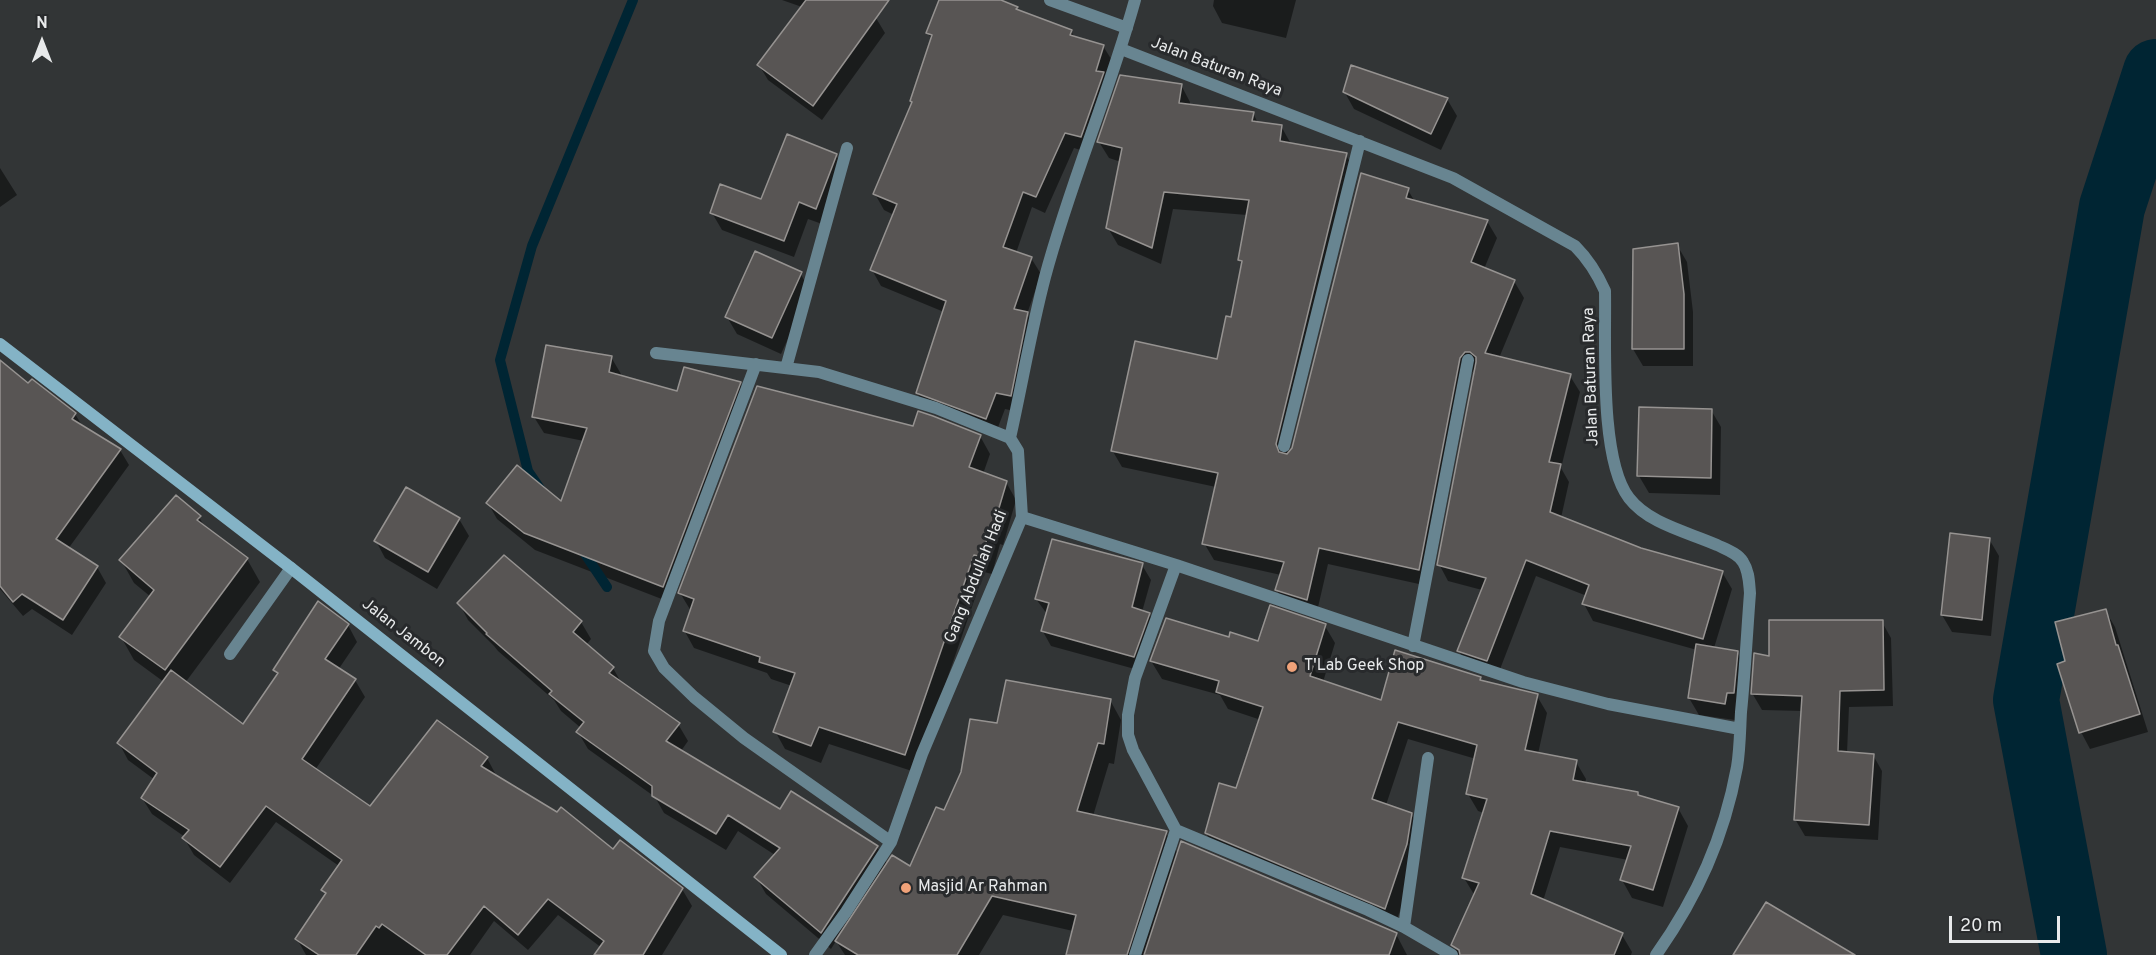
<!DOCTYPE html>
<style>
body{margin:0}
#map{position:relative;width:2156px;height:955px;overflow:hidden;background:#323536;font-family:Overpass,sans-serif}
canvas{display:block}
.north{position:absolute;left:12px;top:12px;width:60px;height:60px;-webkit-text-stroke:4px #282a2c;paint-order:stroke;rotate:0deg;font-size:16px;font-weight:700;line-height:24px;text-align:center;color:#e8eaeb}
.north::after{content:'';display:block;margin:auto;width:21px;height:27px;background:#e8eaeb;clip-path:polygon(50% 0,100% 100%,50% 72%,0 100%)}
.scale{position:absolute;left:1949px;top:916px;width:111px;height:27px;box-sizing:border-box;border:3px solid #e8eaeb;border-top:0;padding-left:8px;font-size:18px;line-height:21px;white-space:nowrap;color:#e8eaeb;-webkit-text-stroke:4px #282a2c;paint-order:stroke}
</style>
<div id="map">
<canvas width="2156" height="955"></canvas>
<div class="north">N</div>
<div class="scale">20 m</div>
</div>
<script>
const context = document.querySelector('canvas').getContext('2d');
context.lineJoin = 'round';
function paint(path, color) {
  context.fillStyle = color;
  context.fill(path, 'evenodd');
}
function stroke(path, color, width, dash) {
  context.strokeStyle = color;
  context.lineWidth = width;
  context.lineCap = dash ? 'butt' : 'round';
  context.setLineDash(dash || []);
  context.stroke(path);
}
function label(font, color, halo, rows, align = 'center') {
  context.font = font + ' Overpass,sans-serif';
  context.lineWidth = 6;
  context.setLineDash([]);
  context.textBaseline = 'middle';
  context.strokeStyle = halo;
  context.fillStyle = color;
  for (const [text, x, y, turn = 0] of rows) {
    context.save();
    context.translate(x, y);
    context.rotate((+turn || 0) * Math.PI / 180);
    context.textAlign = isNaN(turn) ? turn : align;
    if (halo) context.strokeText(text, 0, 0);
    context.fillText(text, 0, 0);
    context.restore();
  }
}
const shadow = new Path2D(`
 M782 0H853L876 18 885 33 822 120 768 80 759 65 802 7Z
 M941 0H997L1017 8 1019 12 1071 31 1075 38 1103 46 1113 62 1090 153 1074 148 1045 213 1032 207 1016 253 1031 258 1041 274 1027 314 1036 330 1019 412 1005 409 995 435 927 409 917 393 944 312 881 286 872 270 894 215 884 210 875 194 913 104 911 101 932 40 928 33Z
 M1214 0H1296L1286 38 1222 23 1213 6Z
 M1181 85 1190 102V106L1253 113 1258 123 1281 126 1291 144 1346 155 1356 172 1286 457 1293 449 1408 190 1415 202 1487 221 1497 238 1484 269 1514 281 1524 298 1499 358 1570 376 1580 392 1561 468 1569 482 1561 518 1641 549 1722 572 1732 589 1714 648 1737 652 1747 669 1735 720 1699 715 1689 698 1697 650 1593 621 1584 604 1587 596 1536 576 1497 677 1469 668 1459 651 1482 590 1448 581 1439 564 1477 366 1469 376 1428 586 1328 564 1316 616 1286 606 1277 590 1281 575 1214 560 1204 543 1216 487 1122 467 1112 450 1218 360 1232 319 1243 266 1239 260 1247 215 1173 209 1161 264 1118 245 1108 228 1121 162 1109 158 1099 142Z
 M1344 91 1447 99 1457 116 1441 150 1354 109Z
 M836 155 846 172 825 225 808 219 794 257 722 230 712 213 762 201Z
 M0 168 17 195 0 207Z
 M1677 245 1687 262 1693 312V366H1643L1633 349Z
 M800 273 810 290 781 354 737 334 727 317Z
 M611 357 621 374V377L678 393 740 383 749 399 672 603 535 550 497 519 488 503 562 504 584 441 544 433 534 417Z
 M0 362 29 386 75 414 83 427 120 450 129 465 68 549 97 567 106 583 72 635 32 609 23 616 0 589Z
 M1711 410 1721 427 1720 495 1649 493 1639 476Z
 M914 428 980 436 990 454 983 474 1006 482 1016 500 1003 545 1000 544 992 574 984 572 915 772 829 744 821 763 785 749 775 731 792 686 771 679 767 673 694 648 684 630 691 611 680 593Z
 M199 517 206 529 247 559 260 582 185 683 243 726 278 676 274 670 348 625 357 642 338 670 355 680 365 697 315 770 371 808 487 758 496 775 495 776 613 851 682 889 692 906 662 955H598L602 948 558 915 528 950 494 921 470 955H306L297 939 326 896 323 890 339 866 276 822 230 883 194 855 184 838 185 837 152 814 142 798 155 780 128 760 119 743 164 682 134 660 121 637 151 597 134 583 121 560Z
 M459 519 469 536 437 589 385 558 376 541Z
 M1989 539 1999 556 1991 636 1952 632 1942 615Z
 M1142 565 1151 580 1142 612 1149 614 1158 629 1142 671 1051 646 1042 630 1047 614 1036 599Z
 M459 603 581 622 591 639 586 645 613 668 622 684 678 724 688 741 681 751 781 811 792 794 877 847 888 865 911 868 999 725 1110 700 1121 720 1114 764 1109 763 1093 816 1166 833 1178 854 1396 934 1407 955H1067L1073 931 1003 915 979 955H845L836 941 831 949 766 894 756 877 775 855 738 831 726 850 664 813 655 797 588 749 578 732 581 728 561 711 554 700 498 651 494 646 468 620Z
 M2105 610 2115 627 2148 732 2090 749 2081 732 2067 662Z
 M1882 622 1891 638 1893 706 1849 707 1847 753 1873 755 1882 771 1878 840 1805 836 1795 819 1803 711 1762 710 1752 693 1770 657Z
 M1325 626 1335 643 1323 682 1382 702 1480 678 1483 682 1537 696 1547 713 1538 754 1576 762 1586 779 1585 784 1637 793 1639 797 1678 808 1688 826 1663 907 1632 898 1622 880 1628 860 1560 847 1543 901 1622 935 1632 952 1631 955H1459L1453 945 1475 896 1464 878 1484 813 1478 811 1468 794 1476 759 1408 739 1386 805 1411 814 1421 832 1417 862 1395 925 1216 850 1206 833 1237 790 1261 720 1228 709 1220 695 1162 679 1151 661 1230 639 1259 643Z`);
const stream = new Path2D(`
 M541 490 528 471 500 360 532 246 633 0
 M581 548 607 587`);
const river = new Path2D(`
 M2074 955 2026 700 2112 207 2156 72`);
const building = new Path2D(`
 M806 0H889L813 106 757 65Z
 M939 0H1001L1018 7 1016 9 1072 30 1070 35 1104 45 1096 71 1104 72 1081 137 1065 133 1036 197 1023 192 1003 247 1032 257 1014 309 1028 312 1011 396 996 393 986 419 916 393 946 301 870 270 897 204 873 194 912 102 910 101 932 35 926 33Z
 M1351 65 1448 98 1431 134 1343 92Z
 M1120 75 1182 84 1179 103 1254 112 1252 121 1282 125 1280 141 1347 153 1276 444 1279 452 1287 454 1292 448 1361 173 1409 188 1406 198 1488 220 1471 262 1515 280 1485 353 1571 374 1549 462 1561 464 1550 512 1641 548 1723 571 1703 639 1582 604 1589 585 1526 560 1487 661 1457 651 1486 578 1437 565 1476 362V357L1470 352H1465L1460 358 1419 570 1319 548 1307 600 1275 590 1284 562 1202 544 1218 473 1111 451 1135 341 1217 359 1226 316 1231 317 1242 261 1238 260 1249 200 1164 192 1152 248 1106 228 1122 148 1097 142Z
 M787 134 837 154 816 209 799 202 784 241 710 213 720 184 761 199Z
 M1678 243 1684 294V349H1632L1633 249Z
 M755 251 802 272 772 338 725 317Z
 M546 345 612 356 609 372 677 391 684 367 741 382 663 587 524 533 486 503 517 465 561 501 587 428 532 417Z
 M0 360 28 383 32 379 76 413 72 419 121 449 56 539 98 566 63 620 22 594 13 602 0 586Z
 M757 386 913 426 918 411 933 416 981 435 969 467 1007 481 993 528 990 527 982 557 974 555 905 755 819 727 811 746 773 732 795 673 759 662 760 657 683 631 694 599 678 593Z
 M1639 407 1712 409 1711 478 1637 476Z
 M406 487 460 518 428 572 374 541Z
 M176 495 201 516 197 520 248 558 165 670 119 637 154 590 119 560Z
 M1950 533 1990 538 1982 620 1941 615Z
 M1052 539 1143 563 1132 607 1150 613 1134 657 1041 631 1049 603 1035 599Z
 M504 555 582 621 573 632 614 667 609 673 680 723 666 741 780 809 791 791 878 846 821 933 754 877 780 848 728 815 716 834 652 796V786L576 732 584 722 549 694 552 691 486 634 487 633 457 603Z
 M318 601 349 624 325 659 356 679 302 759 370 806 437 720 488 757 481 766 557 812 561 807 613 849 620 840 683 888 643 955H594L604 941 548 899 518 935 484 906 447 955H426L382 924 379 928 376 926 356 955H319L295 939 326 893 321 890 342 860 266 806 220 867 182 838 189 830 141 798 157 773 117 743 171 670 243 724 278 673 273 670Z
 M1270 605 1326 624 1310 676 1381 700 1395 650 1481 677 1480 680 1538 694 1525 750 1577 760 1573 780 1638 792V795L1679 807 1653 890 1620 880 1631 846 1550 831 1531 894 1623 933 1614 955H1460L1459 950 1451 945 1479 883 1462 878 1487 799 1466 794 1477 745 1398 722 1372 799 1412 813 1407 844 1385 909 1205 833 1219 783 1236 788 1263 707 1216 692 1219 681 1150 661 1166 618 1229 637 1230 632 1258 641Z
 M2106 609 2116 645H2118L2140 714 2079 733 2057 664 2065 661 2055 622Z
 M1769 620H1883L1884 690 1840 691 1838 751 1874 754 1869 825 1794 820 1802 696 1751 694 1754 653 1769 656Z
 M1696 644 1738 651 1734 693H1727L1725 704 1688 698Z
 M1006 680 1111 699 1104 744 1098 743 1077 811 1167 831 1127 955H1066L1076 915 992 896 957 955H858L835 941 892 855 910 866 936 807 944 810 961 772 970 719 997 723Z
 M1181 841 1397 933 1389 955H1144Z
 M1766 902 1855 955H1733Z`);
const minor = new Path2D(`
 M1050 0 1127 28
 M1121 49 1453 178 1575 246C1589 260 1597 273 1605 291 1606 342 1599 459 1629 498 1649 524 1688 532 1717 545 1725 549 1738 553 1743 562 1749 571 1749 582 1750 593 1747 632 1745 672 1741 712 1740 730 1740 749 1737 767 1724 838 1697 897 1656 955
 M656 353 819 372 936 408 1010 438
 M756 364 659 621 654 651 664 668 694 697 744 738 891 842
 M786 368 847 148
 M1284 446 1360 141
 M1022 517 1176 565 1523 682 1608 704 1740 729
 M1413 646 1468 360
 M230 654 291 568
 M1176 830 1368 910 1404 927 1452 955
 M1404 927 1428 758
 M815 955 846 912 891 842 922 754 1022 517 1018 451 1010 438C1022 385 1031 330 1045 277 1070 183 1109 94 1135 0
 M1135 955 1176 830 1133 750 1128 735V715L1135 678 1176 565`);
const secondary = new Path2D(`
 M0 344 291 568 781 955`);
const markers = [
 [1292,667,6,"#f0a279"],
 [906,888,6,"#f0a279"]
];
const streetNames = [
 ["Jalan Baturan Raya",1216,68,21],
 ["Jalan Baturan Raya",1592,377,-92],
 ["Gang Abdullah Hadi",977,577,-68],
 ["Jalan Jambon",403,634,38]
];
const poiNames = [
 ["T'Lab Geek Shop",1304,667],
 ["Masjid Ar Rahman",918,888]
];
paint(shadow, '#0007');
stroke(stream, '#002533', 10);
stroke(river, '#002533', 66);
paint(building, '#585554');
stroke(building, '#969391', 1.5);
stroke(minor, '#688591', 12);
stroke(secondary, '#84b3c6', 12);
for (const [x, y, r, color] of markers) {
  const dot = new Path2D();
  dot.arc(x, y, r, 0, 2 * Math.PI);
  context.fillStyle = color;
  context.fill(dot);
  stroke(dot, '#282a2c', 2);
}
label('16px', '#e8eaeb', '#282a2c', streetNames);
label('16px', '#e8eaeb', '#282a2c', poiNames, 'left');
</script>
